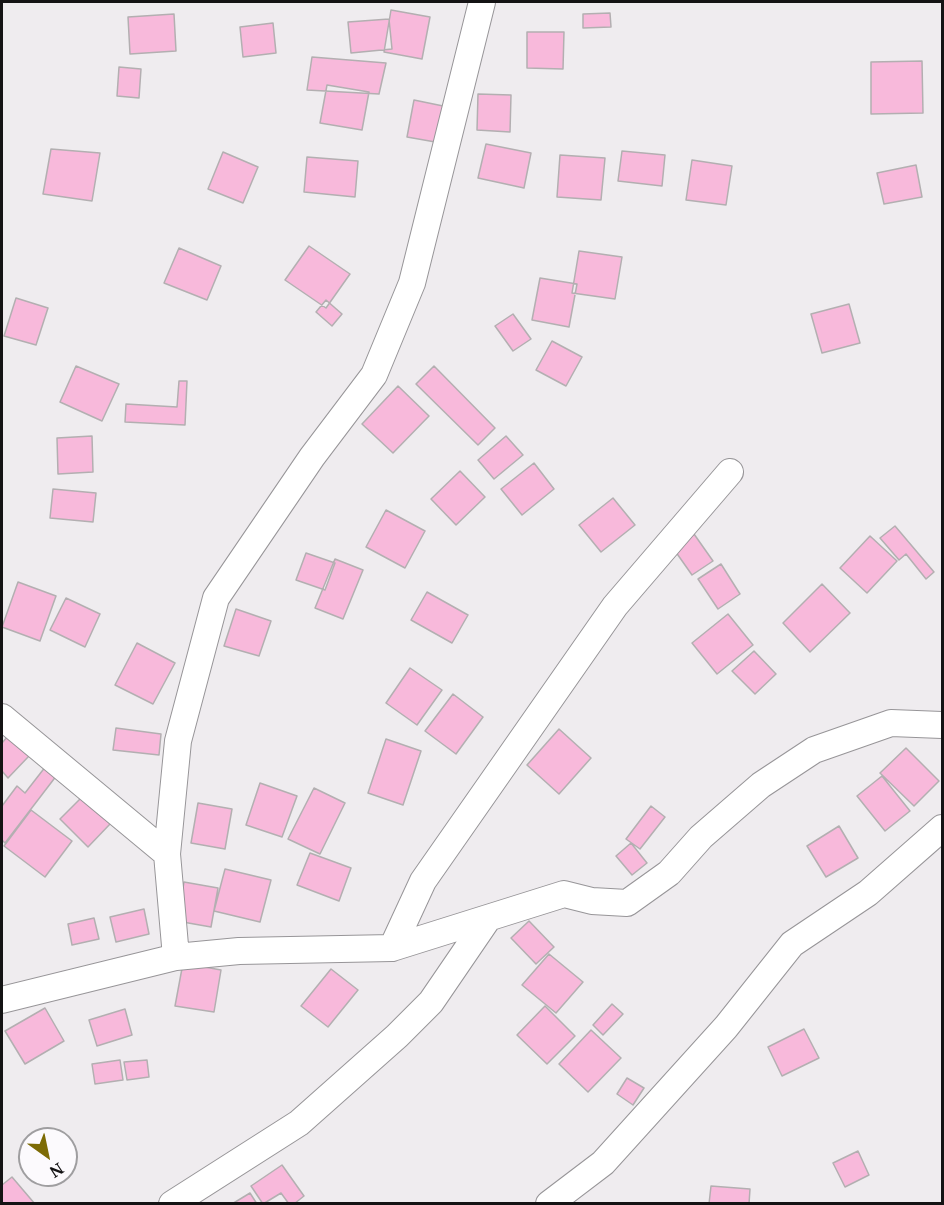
<!DOCTYPE html>
<style>
body{margin:0}
#map{position:relative;width:944px;height:1205px;overflow:hidden;background:#efecef;font-family:"Noto Serif",serif}
canvas{display:block}
.frame{position:absolute;inset:0;border:3px solid #141314;pointer-events:none}
.north{position:absolute;left:18px;top:1127px;width:60px;height:60px;box-sizing:border-box;background:#fcfafd;border:2px solid #9f9ea0;border-radius:50%;rotate:147deg;font-size:16px;font-weight:700;line-height:24px;text-align:center;color:#141314}
.north::after{content:'';display:block;margin:auto;width:21px;height:27px;background:#7d6b05;clip-path:polygon(50% 0,100% 100%,50% 72%,0 100%)}
</style>
<div id="map">
<canvas width="944" height="1205"></canvas>
<div class="frame"></div>
<div class="north">N</div>
</div>
<script>
const context = document.querySelector('canvas').getContext('2d');
context.lineJoin = 'round';
function paint(path, color) {
  context.fillStyle = color;
  context.fill(path, 'evenodd');
}
function stroke(path, color, width, dash) {
  context.strokeStyle = color;
  context.lineWidth = width;
  context.lineCap = dash ? 'butt' : 'round';
  context.setLineDash(dash || []);
  context.stroke(path);
}
const building = new Path2D(`
 M391 10 430 17 422 59 384 52Z
 M610 13 611 27 583 28V14Z
 M174 14 176 51 130 54 128 17Z
 M389 19 392 49 351 53 348 22Z
 M273 23 276 53 243 57 240 27Z
 M527 32H564L563 69 527 68Z
 M312 57 386 63 379 94 307 90Z
 M922 61 923 113 871 114V62Z
 M119 67 141 69 139 98 117 96Z
 M327 85 369 92 362 130 320 123Z
 M478 94 511 95 510 132 477 130Z
 M414 100 448 107 441 143 407 137Z
 M486 144 531 153 524 188 478 178Z
 M51 149 100 153 92 201 43 194Z
 M622 151 665 155 662 186 618 181Z
 M223 152 258 167 243 203 208 189Z
 M560 155 605 158 601 200 557 197Z
 M307 157 358 161 355 197 304 192Z
 M692 160 732 166 726 205 686 200Z
 M916 165 922 197 884 204 877 173Z
 M309 246 350 274 326 308 285 280Z
 M179 248 221 266 207 300 164 283Z
 M579 251 622 257 615 299 572 293Z
 M540 278 577 284 569 327 532 320Z
 M16 298 48 308 36 345 4 336Z
 M326 300 342 314 332 326 316 312Z
 M849 304 860 343 822 353 811 314Z
 M513 314 531 339 513 351 495 326Z
 M552 341 582 357 566 386 536 370Z
 M76 366 119 384 102 421 60 402Z
 M434 366 495 428 478 445 416 384Z
 M179 381H187L185 425 125 422 126 404 177 407Z
 M398 386 429 416 393 453 362 424Z
 M92 436 93 472 58 474 57 438Z
 M506 436 523 455 494 479 478 460Z
 M534 463 554 489 522 515 501 489Z
 M460 471 485 497 456 525 431 499Z
 M53 489 96 493 93 522 50 518Z
 M613 498 635 525 601 552 579 525Z
 M386 510 425 531 405 568 366 547Z
 M895 526 934 572 926 579 906 554 899 560 880 538Z
 M694 534 713 561 692 575 673 548Z
 M870 536 897 561 867 593 840 568Z
 M306 553 335 563 325 590 296 580Z
 M335 559 363 570 343 619 315 608Z
 M721 564 740 594 718 609 698 579Z
 M18 582 56 596 40 641 2 627Z
 M822 584 850 613 810 652 783 623Z
 M427 592 468 615 452 643 411 620Z
 M66 598 100 614 85 647 50 630Z
 M236 609 271 621 259 656 224 646Z
 M728 614 753 645 717 674 692 643Z
 M137 643 175 663 153 704 115 685Z
 M754 651 776 674 755 694 732 671Z
 M410 668 442 690 417 725 386 703Z
 M453 694 483 717 456 754 425 731Z
 M116 728 161 734 159 755 113 750Z
 M559 729 591 758 559 794 527 765Z
 M8 736 29 756 8 778 2 771V743Z
 M386 739 421 751 403 805 368 793Z
 M906 748 939 781 914 806 880 773Z
 M46 766 57 775 5 843 2 840V806L17 786 25 793Z
 M882 776 910 811 885 831 857 796Z
 M260 783 297 796 282 837 246 825Z
 M314 788 345 803 320 854 288 839Z
 M83 796 111 823 88 847 60 819Z
 M198 803 232 809 225 849 191 843Z
 M651 806 665 817 640 849 626 839Z
 M31 810 72 841 45 877 4 846Z
 M839 826 858 858 826 877 807 846Z
 M631 843 647 863 632 875 616 856Z
 M310 853 351 868 339 901 297 885Z
 M225 869 271 880 260 922 214 911Z
 M184 882 218 888 211 927 177 921Z
 M144 909 149 934 116 942 110 917Z
 M94 918 99 939 72 945 68 924Z
 M529 921 554 947 536 964 511 938Z
 M549 954 583 982 556 1013 522 985Z
 M183 963 221 970 214 1012 175 1006Z
 M331 969 358 990 328 1027 301 1006Z
 M612 1004 623 1014 603 1035 593 1025Z
 M545 1006 575 1036 547 1064 517 1035Z
 M45 1008 64 1041 25 1064 5 1031Z
 M125 1009 132 1035 97 1046 89 1020Z
 M804 1029 819 1058 782 1076 768 1047Z
 M591 1030 621 1058 588 1092 559 1064Z
 M120 1060 123 1080 95 1084 92 1064Z
 M147 1060 149 1077 127 1080 124 1062Z
 M627 1078 644 1088 633 1105 617 1094Z
 M858 1151 869 1175 845 1187 833 1163Z
 M282 1165 304 1196 294 1204H289L281 1193 263 1204 251 1186Z
 M12 1177 35 1204H2V1185Z
 M711 1186 750 1189 749 1204H709Z
 M250 1193 257 1204H232Z`);
const street = new Path2D(`
 M2 717 167 854
 M392 948 423 881 615 606 730 472
 M176 957 167 854 178 741 216 598 312 457 374 375 412 283 482 2
 M2 1000 176 957 239 951 392 948 564 894 592 901 627 903 669 873 701 837 761 785 814 750 891 723 942 725
 M172 1204 299 1123 397 1036 431 1002 487 920
 M549 1204 603 1163 726 1027 792 944 868 893 942 828`);
paint(building, '#f8b9db');
stroke(building, '#b3afb1', 1.5);
stroke(street, '#979598', 28);
stroke(street, '#fff', 26);
</script>
